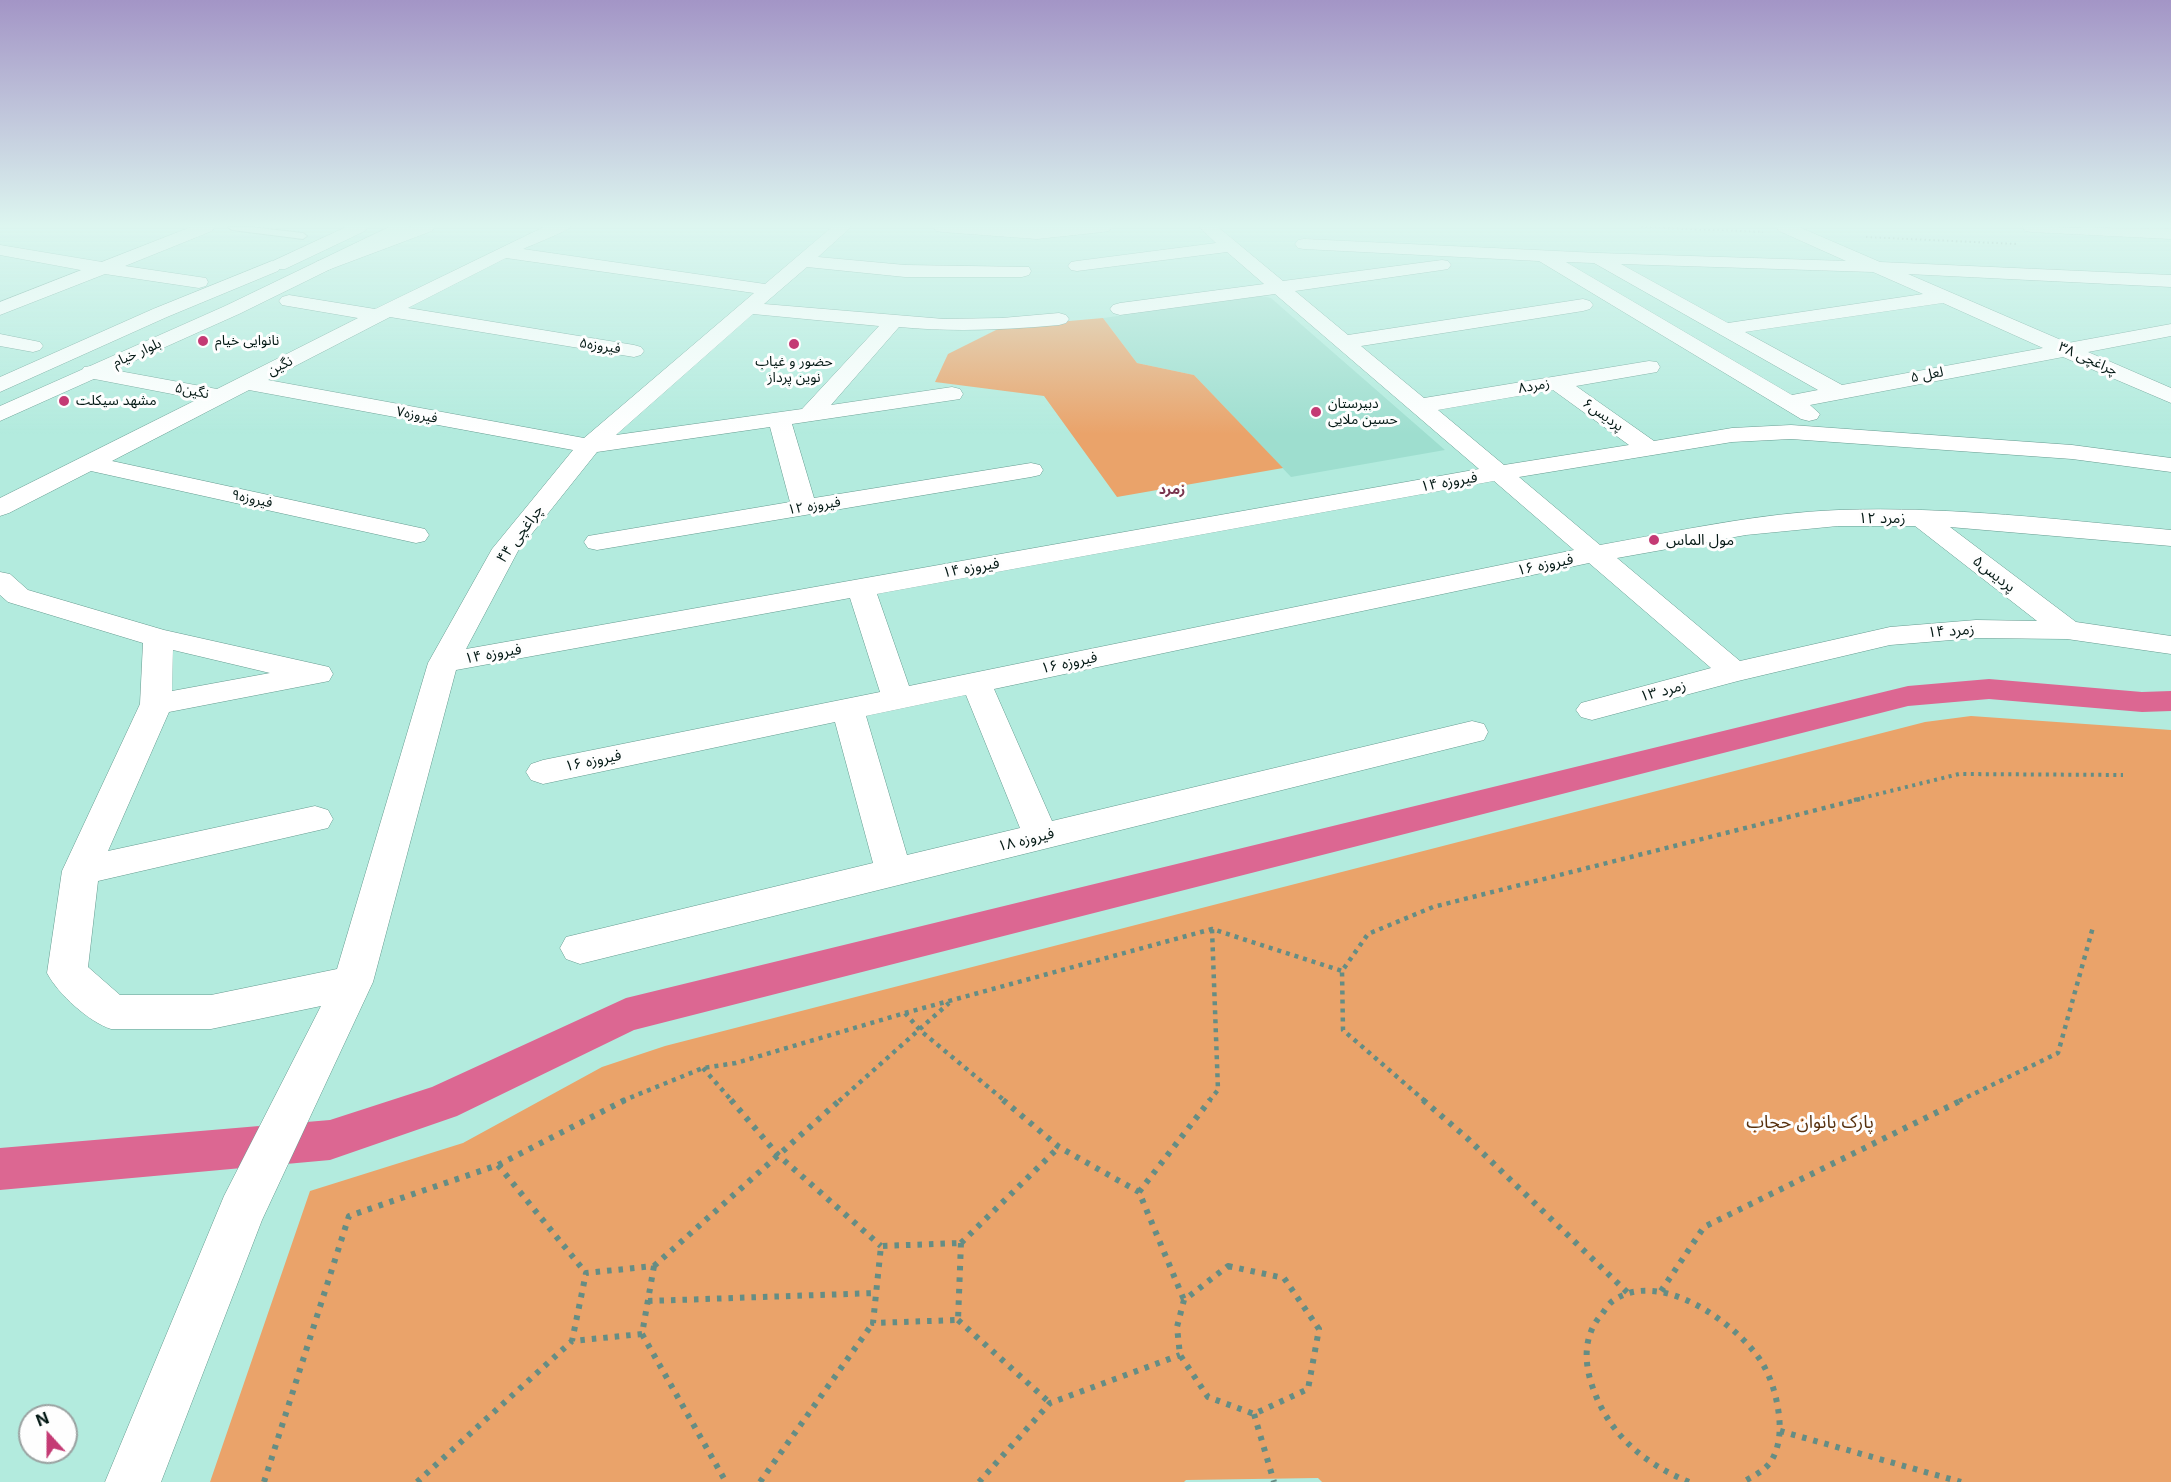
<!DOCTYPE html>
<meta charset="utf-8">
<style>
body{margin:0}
#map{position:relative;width:2171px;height:1482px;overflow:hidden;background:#b3ebde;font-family:Inter,sans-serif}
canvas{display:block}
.north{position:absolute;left:18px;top:1404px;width:60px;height:60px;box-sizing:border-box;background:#fefefe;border:2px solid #9aa2a1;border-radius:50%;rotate:339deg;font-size:16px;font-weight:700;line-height:24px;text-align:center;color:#041915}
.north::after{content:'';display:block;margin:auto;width:21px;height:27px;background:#c43a74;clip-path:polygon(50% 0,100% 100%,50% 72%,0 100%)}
</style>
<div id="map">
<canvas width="2171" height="1482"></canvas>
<div class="north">N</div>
</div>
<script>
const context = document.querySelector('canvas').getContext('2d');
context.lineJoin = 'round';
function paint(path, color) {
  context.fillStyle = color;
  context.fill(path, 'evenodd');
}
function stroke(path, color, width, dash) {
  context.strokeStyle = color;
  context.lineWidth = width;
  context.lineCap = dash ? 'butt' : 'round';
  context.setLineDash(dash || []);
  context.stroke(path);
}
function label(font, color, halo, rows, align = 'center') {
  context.font = font + ' Inter,"Noto Sans Arabic",sans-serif';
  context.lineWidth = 6;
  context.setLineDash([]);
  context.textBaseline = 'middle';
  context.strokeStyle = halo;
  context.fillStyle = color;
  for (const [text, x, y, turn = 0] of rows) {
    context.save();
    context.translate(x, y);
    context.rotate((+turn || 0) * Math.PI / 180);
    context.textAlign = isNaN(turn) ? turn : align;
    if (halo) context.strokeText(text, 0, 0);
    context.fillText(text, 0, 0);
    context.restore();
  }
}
const built = new Path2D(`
 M1262 296 1271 298 1445 450 1291 477 1194 375 1137 363 1103 318Z`);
const green = new Path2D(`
 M1103 318 1137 363 1194 375 1283 468 1117 497 1044 396 935 382 948 354 1002 327Z
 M1971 716 2171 730V1482H1322L1318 1478 1186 1480 1184 1482H210L310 1191 463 1143 602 1067 665 1046 1925 722Z`);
const canal = new Path2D(`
 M1989 679 2142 692 2171 691V711L2142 712 1989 699 1908 706 634 1030 457 1116 330 1160 0 1190V1148L330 1120 432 1087 626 998 1908 686Z`);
const pathFar3 = new Path2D(`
 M1641 227 1763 232
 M1866 237 2018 244`);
const pathFar2 = new Path2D(`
 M1854 800 1959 774 2123 775`);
const pathFar1 = new Path2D(`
 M905 1013 921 1031 1005 1101
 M703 1068 732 1101
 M622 1101 703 1068 736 1063 905 1013 1212 929 1342 971
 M839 1101 949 1003
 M1209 1101 1218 1090 1212 929
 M1425 1101 1343 1030 1342 971 1368 934 1433 907 1860 799
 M1959 1101 2058 1053 2093 927`);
const path = new Path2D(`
 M731 1100 778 1155 881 1246
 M1003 1100 1059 1147 1139 1192 1184 1300
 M1423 1100 1467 1138 1628 1293
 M498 1165 586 1273
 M1139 1192 1210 1100
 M961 1243 958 1320 873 1323 881 1246Z
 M961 1243 1059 1147
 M654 1266 840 1100
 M654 1266 642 1334 572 1341 586 1273Z
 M1228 1266 1284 1278 1319 1329 1308 1389 1254 1414 1208 1397 1180 1355 1177 1327 1184 1300Z
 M1661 1291 1704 1227 1962 1100
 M648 1301 876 1293
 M958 1320 1050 1403
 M642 1334 726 1482
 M1254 1414 1274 1482
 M1780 1431 1961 1482
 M264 1482 349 1216 498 1165 625 1100
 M417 1482 572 1341
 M760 1482 873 1323
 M979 1482 1050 1403 1180 1355
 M1689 1482C1645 1464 1611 1436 1594 1391 1584 1365 1582 1336 1602 1314 1605 1310 1609 1303 1614 1300 1660 1269 1735 1322 1761 1361 1771 1377 1777 1397 1779 1416 1781 1432 1779 1451 1769 1464 1762 1472 1752 1477 1743 1482`);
const service = new Path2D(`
 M228 227H250L303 233 307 236 303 239 232 230Z`);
const minor = new Path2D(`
 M191 227H215L212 231 125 266 206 278 208 282 206 286 199 288 105 274 0 315V302Z
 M544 227H571C567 231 532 245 523 249L765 284 832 227H851L818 257 905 265 1029 267 1031 271 1029 275 1022 277H905L807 267 764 304 944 319 1002 318 1059 313 1066 315 1069 319 1066 323 1059 325C1005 330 953 332 899 327L831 405 952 387 960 389 963 394 960 399 792 424 814 498 1031 463 1040 465 1043 470 1040 475 1031 477 597 550 588 548 584 542 588 536 790 502 770 427 597 452 518 551 466 649 1479 469 1275 294 1120 315 1113 313 1110 309 1113 305 1120 303 1264 284 1227 252 1077 271 1071 270 1068 266 1071 262 1077 261 1216 243 1199 227H1218L1283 281 1442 260 1448 261 1451 265 1448 269 1442 270 1295 291 1348 335 1583 299 1590 301 1593 305 1590 309 1583 311 1361 346 1424 398 1649 361 1657 362 1660 367 1657 372 1576 386 1654 441 1732 428 1791 425 2072 445 2171 458V472L2072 459 1791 439 1732 442 1519 477 1600 545C1679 531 1759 513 1839 510 1950 506 2061 520 2171 530V546L1950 527 2076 622 2171 636V654L2067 639 1976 638 1890 645 1738 681 1592 720 1581 717 1576 710 1581 703 1711 668 1589 563 994 689 1052 821 1472 721 1484 724 1488 732 1484 740 580 964 566 959 560 948 566 937 873 863 835 722 543 784 531 780 526 772 531 764 543 760 880 692 850 598 456 670 373 982 262 1220 161 1482H105L224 1196 321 1006 211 1029H111C89 1022 58 994 47 973L62 871 140 704 143 643 8 602 0 595V572L10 574 28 590 164 630 329 667 333 674 329 681 169 712 108 851 315 806 328 810 333 819 328 828 98 881 88 967 120 995H211L337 969 428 663 492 549 573 450 249 390 112 461 425 529 429 535 425 541 416 543 91 471 9 513 0 516V498L198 399 84 377 81 372 84 367 92 366 217 389 358 318 282 305 279 301 282 297 289 295 375 309ZM506 258 754 293 584 438 268 380 390 317 634 357 641 355 644 351 641 347 634 345 408 308ZM753 314 879 326 802 409 616 435ZM1553 390 1629 445 1504 465 1438 410ZM1494 481 1574 550 909 686 877 594ZM1838 526H1915L2037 621 1976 620 1890 627 1740 661 1617 558 1746 535ZM173 650 270 673 172 691ZM966 695 1020 828 907 855 866 716Z
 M933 227H1112L1109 231 1103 232 1037 239 942 232 936 231Z
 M1776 227H1799L1880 262 2171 275V287L1908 274 2068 343 2171 324V336L2088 352 2171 388V403L2063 357 1810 405 1820 414 1817 419 1809 421 1801 419 1539 261 1304 249 1298 248 1295 244 1298 240 1304 239 1598 253 1846 261 1779 231ZM1566 262 1594 263 1818 390 1792 395ZM1621 264 1873 272 1923 294 1728 323ZM1943 303 2043 348 1842 385 1745 332Z
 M0 334 40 342 43 346 40 350 33 352 0 346Z`);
const tertiary = new Path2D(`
 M0 245 102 262 109 264 111 268 109 272 102 274 0 255Z`);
const secondary = new Path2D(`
 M2022 227 2171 229V239L2031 232 2025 231Z`);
const primary = new Path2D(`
 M389 227H411L408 231 239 314 0 421V406L225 306Z
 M272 261 278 263 281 267 278 271 167 317 0 392V377L153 309Z`);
const trunk = new Path2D(`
 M346 227H368L365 231 285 269H273L270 265 273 261Z
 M411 227H435L432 231 328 270H316L313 266 316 262Z`);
const markers = [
 [203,341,6,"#c43a74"],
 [794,344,6,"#c43a74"],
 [64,401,6,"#c43a74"],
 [1316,412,6,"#c43a74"],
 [1654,540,6,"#c43a74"]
];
const farPoinames = [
 ["نانوایی خیام",215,341],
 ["حضور و غیاب",794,362,"center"],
 ["نوین پرداز",794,378,"center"],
 ["مشهد سیکلت",76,401],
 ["دبیرستان",1328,404],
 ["حسین ملایی",1328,420]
];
const farStreetnames = [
 ["فیروزه۵",600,346,9],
 ["بلوار خیام",137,353,-24],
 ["چراغچی ۳۸",2088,359,24],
 ["نگین",280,366,-27],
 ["لعل ۵",1927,375,-11],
 ["زمرد۸",1534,386,-10],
 ["نگین۵",192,391,11],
 ["فیروزه۷",417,415,10],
 ["پردیس۶",1603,415,35],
 ["فیروزه۹",252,499,12],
 ["فیروزه ۱۲",814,506,-9]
];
const farNeighbourhoodnames = [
 ["زمرد",1172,490]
];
const streetNames = [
 ["فیروزه ۱۴",1449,482,-10],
 ["زمرد ۱۲",1882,518],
 ["چراغچی ۴۴",520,534,-54],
 ["فیروزه ۱۶",1545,565,-12],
 ["فیروزه ۱۴",971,568,-10],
 ["پردیس۵",1994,574,38],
 ["زمرد ۱۴",1951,631,-4],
 ["فیروزه ۱۴",493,654,-10],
 ["فیروزه ۱۶",1069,663,-12],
 ["زمرد ۱۳",1663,691,-15],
 ["فیروزه ۱۶",593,761,-12],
 ["فیروزه ۱۸",1026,840,-14]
];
const poiNames = [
 ["مول الماس",1666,540]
];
const nearParknames = [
 ["پارک بانوان حجاب",1810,1123]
];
paint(built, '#9edecf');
paint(green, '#eaa36a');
paint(canal, '#dc6792');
stroke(service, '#669b90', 2);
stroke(minor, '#669b90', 1);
stroke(tertiary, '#669b90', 1);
stroke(secondary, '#669b90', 1);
stroke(primary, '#669b90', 1);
stroke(trunk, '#669b90', 1);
stroke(pathFar3, '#658d84', 2, [1.5, 3]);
stroke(pathFar2, '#658d84', 4, [3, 4.5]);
stroke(pathFar1, '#658d84', 4.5, [4, 5]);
stroke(path, '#658d84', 6, [4.5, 7]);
paint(service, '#fff');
paint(minor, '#fff');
paint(tertiary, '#fff');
paint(secondary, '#fff');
paint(primary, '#fff');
paint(trunk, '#fff');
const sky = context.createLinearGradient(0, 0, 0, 434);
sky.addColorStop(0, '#a395c6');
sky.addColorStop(0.52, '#ddf6f0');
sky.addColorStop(1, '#ddf6f000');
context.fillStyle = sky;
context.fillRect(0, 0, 2171, 434);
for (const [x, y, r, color] of markers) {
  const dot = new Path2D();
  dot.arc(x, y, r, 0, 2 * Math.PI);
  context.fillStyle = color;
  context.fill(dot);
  stroke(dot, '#fefefe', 2);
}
label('14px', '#041915', '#fefefe', farPoinames, 'left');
label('14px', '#041915', '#fefefe', farStreetnames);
label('bold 14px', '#79344e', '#fefefe', farNeighbourhoodnames);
label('15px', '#041915', '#fefefe', streetNames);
label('15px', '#041915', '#fefefe', poiNames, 'left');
label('18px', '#58310e', '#fefefe', nearParknames);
</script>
